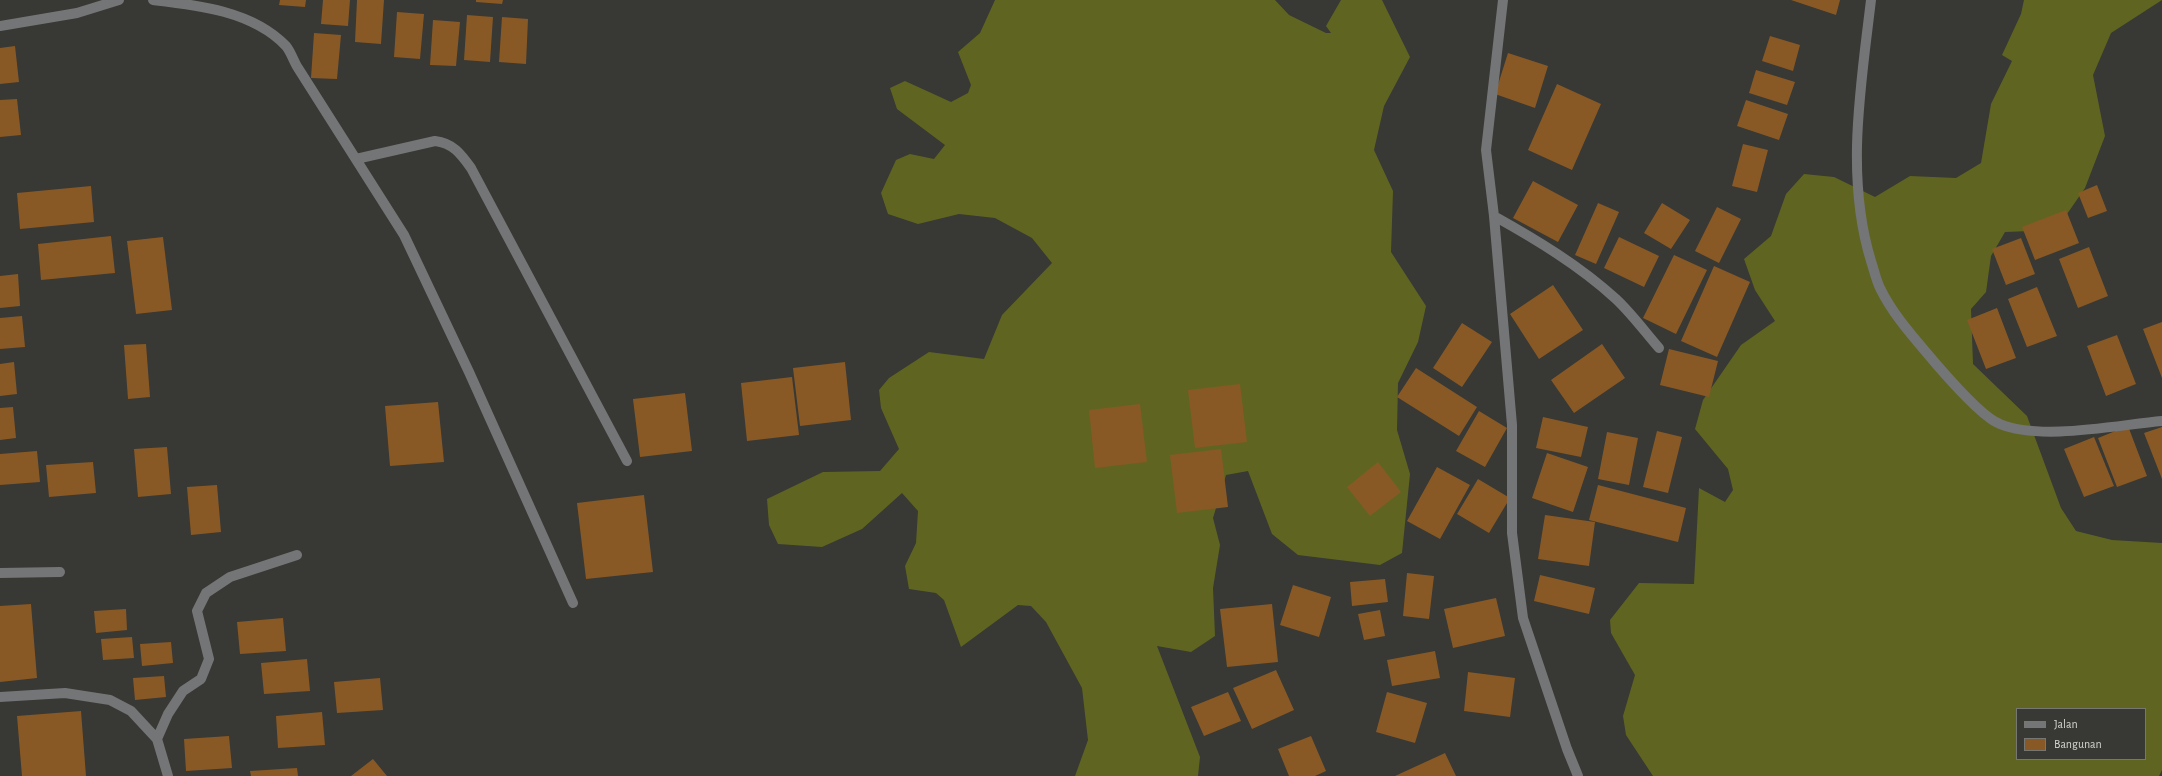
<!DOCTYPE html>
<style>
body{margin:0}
#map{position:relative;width:2162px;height:776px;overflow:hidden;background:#383835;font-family:"Alegreya Sans",sans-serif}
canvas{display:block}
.legend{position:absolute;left:2016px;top:708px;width:130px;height:52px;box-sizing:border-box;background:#383835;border:1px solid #767673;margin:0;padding:5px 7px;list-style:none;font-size:12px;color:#d3d3d1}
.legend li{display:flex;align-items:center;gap:8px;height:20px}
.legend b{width:20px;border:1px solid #767673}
</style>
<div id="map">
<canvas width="2162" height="776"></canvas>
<ul class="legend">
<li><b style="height:5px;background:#747576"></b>Jalan</li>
<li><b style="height:11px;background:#885925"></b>Bangunan</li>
</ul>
</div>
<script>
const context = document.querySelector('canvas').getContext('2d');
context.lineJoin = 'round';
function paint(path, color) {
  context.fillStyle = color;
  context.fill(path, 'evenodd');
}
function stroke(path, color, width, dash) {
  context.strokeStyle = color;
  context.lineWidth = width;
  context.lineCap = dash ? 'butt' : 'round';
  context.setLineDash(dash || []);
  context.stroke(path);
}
const forest = new Path2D(`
 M995 0H1275L1289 15 1326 33H1331L1326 26 1341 0H1382L1410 57 1384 106 1374 150 1393 191 1391 252 1426 306 1418 342 1398 383 1397 430 1410 474 1402 553 1380 565 1298 555 1272 534 1248 471 1226 475 1213 518 1220 545 1213 588 1215 636 1191 652 1157 646 1200 757 1198 776H1075L1088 740 1082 688 1046 622 1031 606 1018 605 961 647 944 600 936 593 909 589 905 566 916 543 918 511 902 493 862 529 822 547 778 544 769 525 767 499 823 472 880 471 899 449 881 408 879 390 889 378 929 352 984 359 1002 315 1052 263 1032 238 995 218 959 214 918 224 888 214 881 193 896 160 910 154 934 159 945 145 897 109 890 88 905 81 951 102 968 93 971 85 958 52 980 33Z
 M2024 0H2162L2111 33 2093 75 2105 136 2085 188 2056 230 2005 232 1991 256 1986 292 1971 309 1973 364 2027 416 2061 508 2076 531 2112 540 2162 543V770L2159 776H1653L1626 735 1623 716 1635 675 1611 633 1610 620 1639 583 1694 584 1699 488 1725 502 1733 490 1728 469 1695 429 1703 400 1741 345 1775 321 1755 290 1744 259 1771 236 1786 194 1804 174 1834 177 1875 197 1910 176 1956 178 1981 163 1991 104 2012 61 2002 55 2021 14ZM2017 709H2145V759H2017Z`);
const building = new Path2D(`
 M280 0H306L305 7 279 5Z
 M323 0H350L348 26 321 24Z
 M357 0H384L381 44 355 42Z
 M476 0H503L502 4 476 2Z
 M1791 0H1840L1836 15Z
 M397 12 424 14 420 59 394 57Z
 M467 15 493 17 490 62 464 60Z
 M502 17 528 19 526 64 499 62Z
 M433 20 460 22 456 66 430 65Z
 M314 33 341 35 337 79 311 78Z
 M1770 36 1800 45 1793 71 1762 61Z
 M15 46 19 82 0 84V48Z
 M1508 53 1548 66 1535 108 1495 94Z
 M1756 70 1795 82 1787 105 1749 93Z
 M1557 84 1601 104 1572 170 1528 150Z
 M17 99 21 135 0 137V100Z
 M1746 100 1788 114 1779 140 1737 126Z
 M1743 144 1768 150 1757 192 1732 186Z
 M1533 181 1578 205 1558 242 1513 218Z
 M2097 185 2107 211 2088 218 2078 193Z
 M91 186 94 222 20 229 17 193Z
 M1598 203 1619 212 1596 264 1575 255Z
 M1662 203 1690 220 1671 249 1644 233Z
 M1717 207 1741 219 1719 263 1695 251Z
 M2066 210 2079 243 2035 260 2022 227Z
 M111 236 115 273 41 280 38 244Z
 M163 237 172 310 136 314 127 241Z
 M1619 237 1659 256 1644 287 1604 268Z
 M2021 238 2035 274 2006 285 1992 249Z
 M2089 247 2108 296 2078 308 2059 259Z
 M1674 255 1707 270 1676 334 1643 318Z
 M1714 266 1750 282 1717 357 1681 341Z
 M18 274 20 306 0 308V276Z
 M1553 285 1583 330 1539 359 1510 314Z
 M2037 287 2057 336 2027 347 2008 299Z
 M1997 308 2016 358 1986 369 1967 320Z
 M22 316 25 347 0 349V318Z
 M2162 322V378L2143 329Z
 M1462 323 1492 342 1462 387 1433 368Z
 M2117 335 2136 384 2106 396 2087 346Z
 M146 344 150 397 128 399 124 345Z
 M1602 344 1625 378 1574 413 1551 380Z
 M1669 349 1718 361 1709 397 1660 385Z
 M14 362 17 394 0 396V364Z
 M845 362 851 420 800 426 793 368Z
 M1416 368 1477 407 1459 436 1397 397Z
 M792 377 799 435 747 441 741 383Z
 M1240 384 1247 442 1195 448 1188 390Z
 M685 393 692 451 640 457 633 399Z
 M438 402 444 462 390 466 385 406Z
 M1140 404 1147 462 1095 468 1089 410Z
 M13 407 16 438 0 440V408Z
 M1479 411 1507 428 1485 467 1456 451Z
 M1543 417 1588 427 1581 457 1536 448Z
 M2128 426 2147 476 2117 487 2098 438Z
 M2162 427V479L2144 433Z
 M1657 431 1682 437 1668 493 1643 487Z
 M1607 432 1638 438 1629 485 1598 479Z
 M2094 437 2114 486 2084 497 2064 449Z
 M167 447 171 494 138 497 134 449Z
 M1221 449 1228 507 1177 513 1170 455Z
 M37 451 40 482 0 485V454Z
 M1547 453 1588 467 1573 512 1532 498Z
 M93 462 96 493 49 497 46 465Z
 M1378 462 1401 492 1370 516 1347 487Z
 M1437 467 1470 485 1440 539 1407 521Z
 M1478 479 1510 498 1489 533 1457 514Z
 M217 485 221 532 191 535 187 487Z
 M1598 485 1686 508 1678 542 1589 520Z
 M644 495 653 572 586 579 577 503Z
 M1545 515 1595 522 1589 566 1538 559Z
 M1407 573 1434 576 1429 619 1403 616Z
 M1540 575 1595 588 1589 614 1534 601Z
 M1385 579 1388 602 1352 606 1350 582Z
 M1293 585 1331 597 1319 637 1280 625Z
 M1496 598 1505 636 1453 648 1444 609Z
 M31 604 37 678 0 682V606Z
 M1272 604 1278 662 1227 667 1220 609Z
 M126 609 127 630 96 633 94 611Z
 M1380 610 1385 636 1364 640 1358 614Z
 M283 618 286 651 240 654 237 622Z
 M132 637 134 658 103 660 101 639Z
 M171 642 173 663 142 666 140 644Z
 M1435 651 1440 678 1392 686 1387 660Z
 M307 659 310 691 264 694 261 663Z
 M1276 670 1294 710 1252 729 1233 688Z
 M1468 672 1515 678 1510 717 1464 711Z
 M164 676 166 697 135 700 133 678Z
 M380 678 383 710 337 713 334 682Z
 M1228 692 1241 721 1204 736 1191 707Z
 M1387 692 1427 703 1415 743 1376 732Z
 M81 711 86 776H22L17 716Z
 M322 712 325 745 278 748 276 716Z
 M229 736 232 768 186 771 184 739Z
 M1311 736 1326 771 1315 776H1289L1278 749Z
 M1445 753 1456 776H1395Z
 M373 759 387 776H351Z
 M297 768 298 776H251L250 771Z`);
const minor = new Path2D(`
 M153 0C197 5 253 11 286 46 291 52 294 62 298 68L404 235 469 372 573 603
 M1503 0 1486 150 1494 216 1512 425V533L1523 618 1567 749 1578 776
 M1871 0C1861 85 1845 177 1871 261 1874 270 1876 280 1880 288 1894 317 1917 341 1937 365 1950 380 1983 418 2000 424 2041 441 2117 425 2162 421
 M0 26 77 13 119 0
 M356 159 435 141C453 143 461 154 471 168L627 461
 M1494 216C1537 240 1580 266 1616 299 1632 314 1645 332 1659 348
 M0 573 60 572
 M0 697 65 693 110 700 131 711 157 739 168 776
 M157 739 168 714 183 691 201 679 209 659 197 611 206 593 230 577 297 555`);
paint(forest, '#5f6520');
paint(building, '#885925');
stroke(minor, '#747576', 10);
</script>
